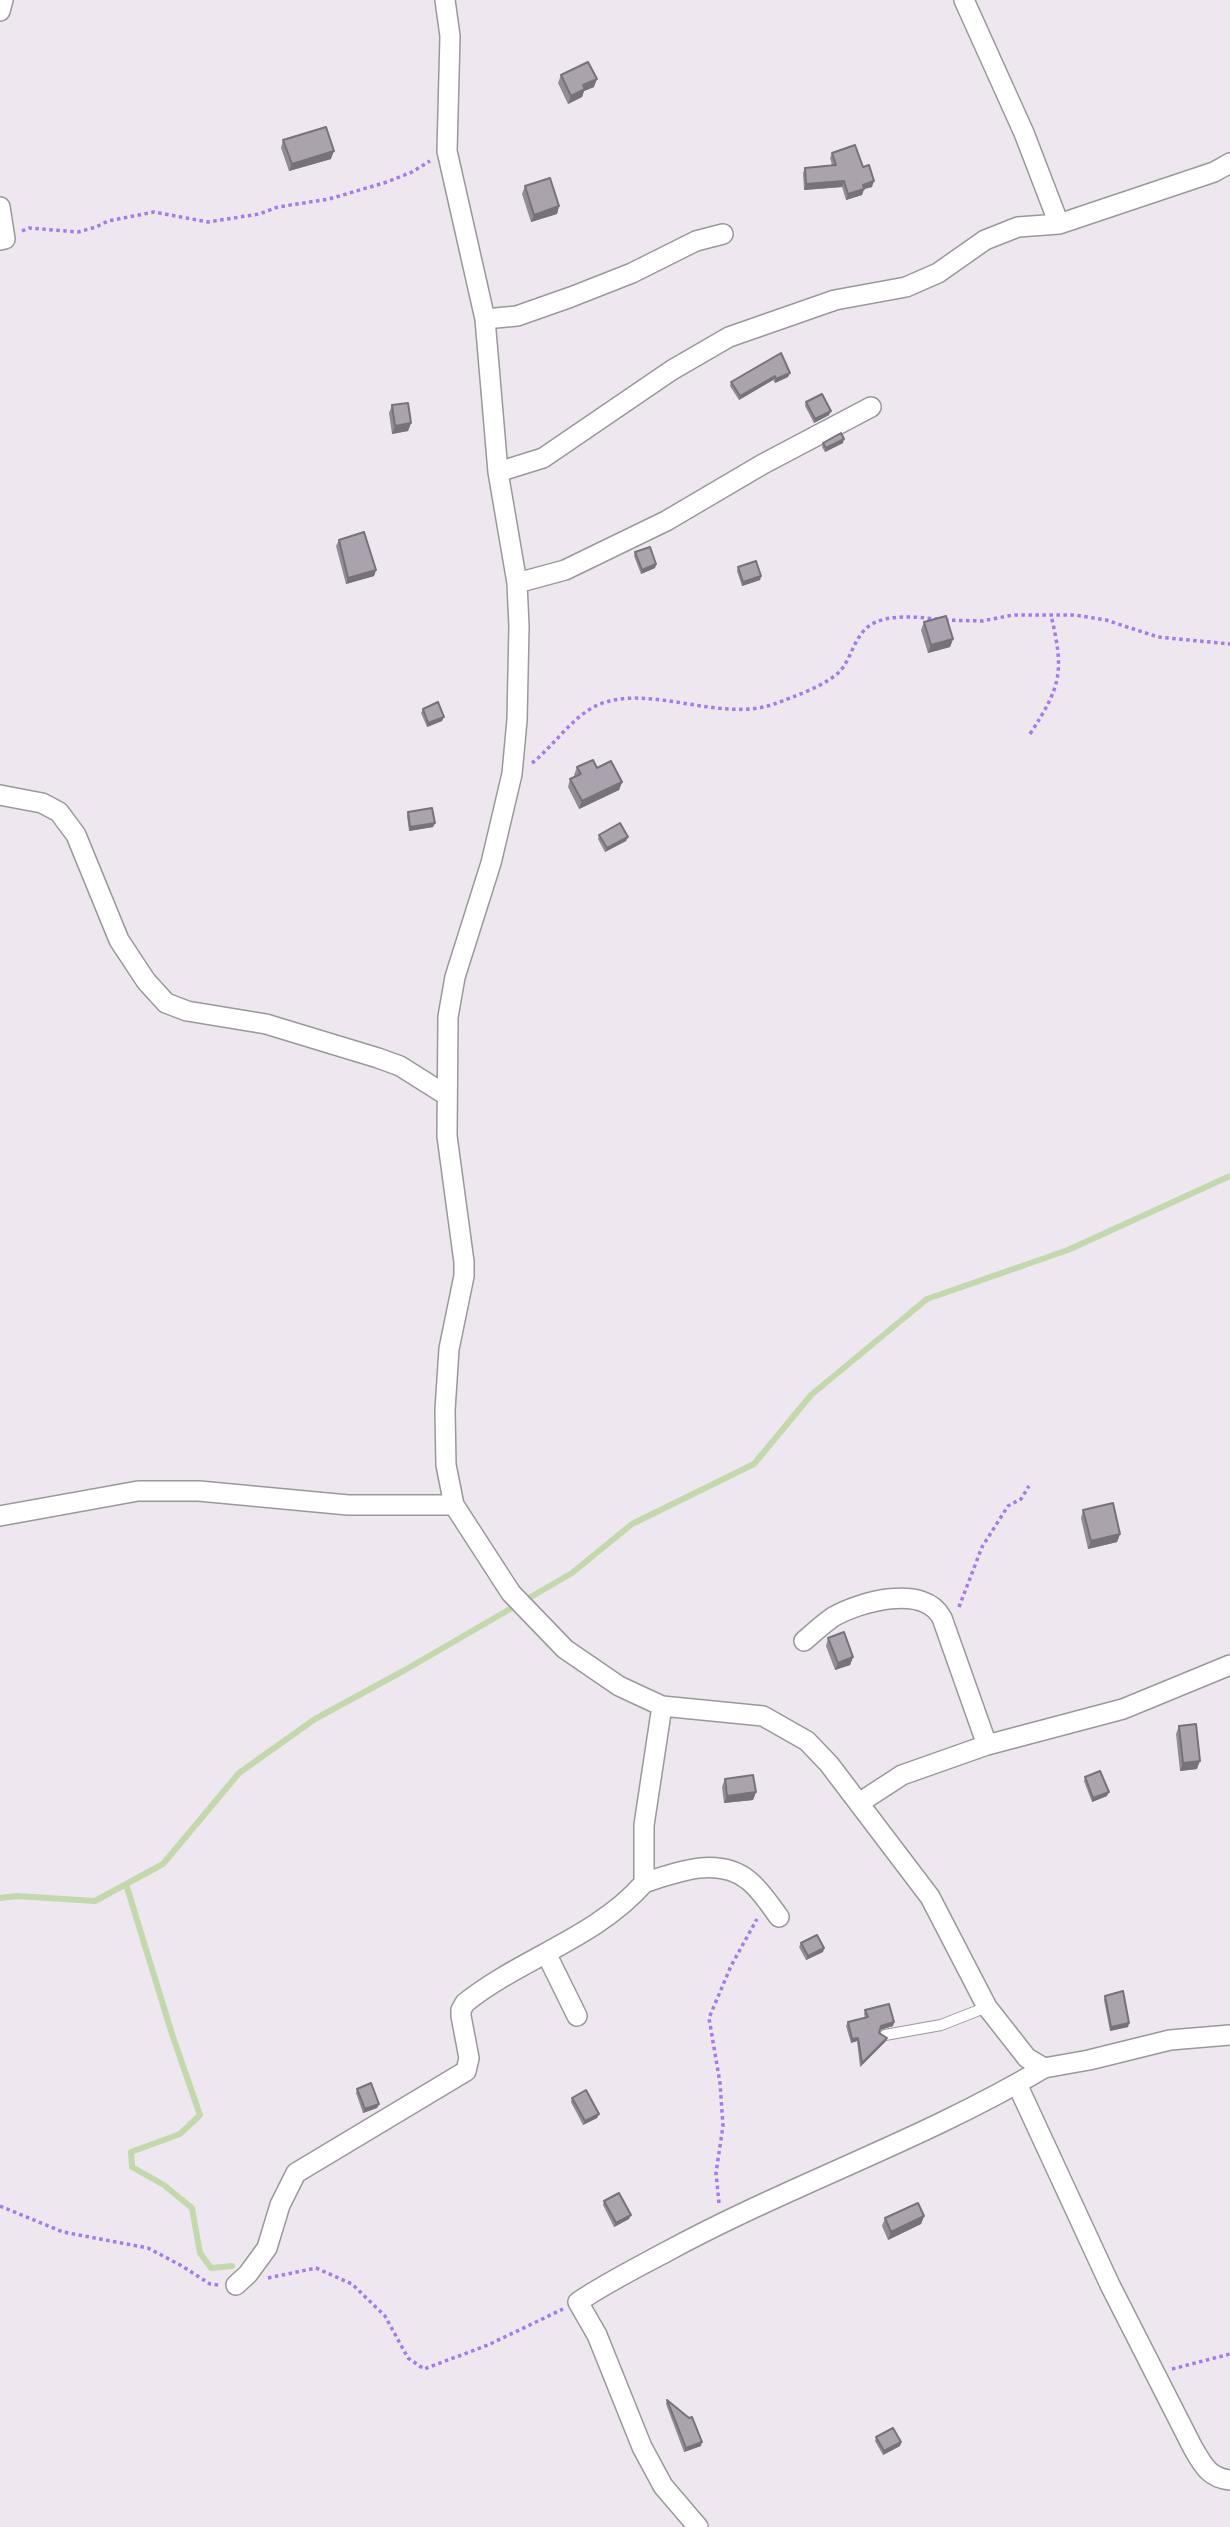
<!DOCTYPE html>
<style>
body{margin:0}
canvas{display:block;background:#eee7ef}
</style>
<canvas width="1230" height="2527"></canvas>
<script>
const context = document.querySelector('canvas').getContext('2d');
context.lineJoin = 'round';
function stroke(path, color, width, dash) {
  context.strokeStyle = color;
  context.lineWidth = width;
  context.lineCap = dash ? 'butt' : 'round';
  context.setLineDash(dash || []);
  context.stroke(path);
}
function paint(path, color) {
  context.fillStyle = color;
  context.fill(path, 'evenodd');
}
const stream = new Path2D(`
 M126 1884 172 2034 200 2115 180 2134 131 2152 132 2167 164 2185 192 2208 200 2253 211 2268 232 2266
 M0 1898 17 1896 95 1901 163 1864 239 1773 315 1719 405 1670 572 1573 632 1524 754 1464 811 1395 927 1299 1068 1250 1230 1176`);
const path = new Path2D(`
 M22 231 29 228 78 232 96 227 108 221 154 212 208 222 259 214 278 207 329 199 387 182 412 172 430 161
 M945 620 982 621 1013 615H1075L1106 620 1158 637 1230 644
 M1030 734C1062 685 1064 671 1051 615
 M532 763C555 745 573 715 600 704 651 684 721 723 774 704 793 697 828 685 841 670 850 659 853 644 862 633 877 612 915 617 937 619
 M959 1607 982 1547 1008 1506 1021 1499 1029 1486
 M719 2203 716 2173 723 2126 720 2083 709 2018 731 1966 757 1919
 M0 2206 63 2232 148 2248 182 2266 210 2284 219 2285
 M268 2278 316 2268 352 2284 385 2316 408 2358 424 2369 488 2345 563 2309
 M1172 2369 1230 2354`);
const lane = new Path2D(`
 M885 2035 941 2025 987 2007`);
const street = new Path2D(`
 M445 0 450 36 447 151 485 319 498 472 517 583 519 626 517 720 512 774 491 863 455 977 448 1017 447 1136 464 1262V1276L449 1349 445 1410 446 1465 454 1505 511 1593 565 1649 619 1686 662 1706 763 1716 807 1741 829 1764 930 1897 987 2007 1027 2058 1044 2068 1089 2060 1170 2040 1230 2035
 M964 0 1024 133 1059 224
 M0 11 3 0
 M0 207 5 239 0 240
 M485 319 517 316 571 297 632 273 696 241 723 234
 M498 472 543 458 672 370 729 337 835 300 906 287 938 273 985 240 1018 227 1059 224 1214 172 1230 163
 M517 583 565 570 666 521 763 464 871 407
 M0 795 42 803 59 812 76 835 119 940 146 981 166 1003 187 1011 266 1024 378 1058 400 1066 446 1095
 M0 1516 138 1491H199L348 1505H454
 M804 1641C813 1633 823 1624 833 1617 859 1602 924 1583 942 1618L987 1745
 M859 1803 902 1775 987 1745 1123 1709 1230 1665
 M644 1883C676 1872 718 1856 748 1880 760 1889 770 1905 779 1917
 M546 1953 577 2016
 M1017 2084 1110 2285 1193 2448C1203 2465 1209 2478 1230 2480
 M236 2285 248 2274 267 2248 280 2205 296 2173 466 2071 469 2058 461 2016V2010L465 2003C521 1958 596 1938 644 1883V1825L662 1706
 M698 2527 663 2486 642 2447 597 2335 578 2302C606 2283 636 2268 666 2252 789 2185 923 2140 1044 2068`);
const wall = new Path2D(`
 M561 75 594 87 584 91 582 97 568 104 558 83Z
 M283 140 331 159 289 171 281 148Z
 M832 153 863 167 872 187 864 189 862 195 846 200 842 187 804 190 803 173 805 168 832 165 830 158Z
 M525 186 559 206 557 214 531 222 522 194Z
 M781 353 788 377 775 383 773 380 739 400 730 386 731 382Z
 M806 402 829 415 814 423 805 406Z
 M392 405 411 423 408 431 392 434 389 413Z
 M823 443H843L825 452 822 447Z
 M339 540 376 570 374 576 346 584 336 546Z
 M635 552 656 564 655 568 641 574 634 556Z
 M738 567 761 576 760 580 742 586 737 571Z
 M924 622 953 639 950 647 928 653 921 630Z
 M423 709 442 721 427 727 421 713Z
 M577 767 597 768 622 782 619 790 579 809 568 787 570 779 575 777 574 775Z
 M408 812 435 823 433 827 409 831 407 816Z
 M599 835 626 841 605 852 598 839Z
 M1083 1510 1120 1534 1117 1542 1088 1549 1081 1518Z
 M828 1638 853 1657 850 1665 835 1670 826 1646Z
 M1179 1726 1197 1769 1180 1771 1176 1734Z
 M1085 1777 1107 1796 1092 1802 1084 1781Z
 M725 1779 756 1792 753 1800 724 1803 722 1787Z
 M801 1943 824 1948 823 1952 806 1960 799 1947Z
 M1105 1996 1129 2023 1128 2027 1110 2031 1104 2000Z
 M865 2010 894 2022 893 2026 880 2030 879 2033 887 2038 885 2042 860 2067 857 2041 851 2043 846 2026 848 2022 865 2018 864 2014Z
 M357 2089 379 2104 377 2108 363 2113 356 2093Z
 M572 2098 599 2114 597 2118 583 2125 571 2102Z
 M604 2201 629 2219 614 2227 603 2205Z
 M924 2216 921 2224 888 2240 882 2226 885 2218Z
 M667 2400 689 2418 701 2446 684 2452 666 2404Z
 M876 2437 901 2442 900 2446 883 2455 875 2441Z`);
const shadedWall = new Path2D(`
 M597 79 594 87 584 91 582 97 568 104 571 96 583 85Z
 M334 151 331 159 289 171 292 164Z
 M844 181 842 187 804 190 806 184Z
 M874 181 872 187 864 189 862 195 846 200 848 194 863 185Z
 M559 206 557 214 531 222 534 215Z
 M790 373 788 377 775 383 776 379Z
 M775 376 773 380 739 400 740 396Z
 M831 411 829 415 814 423 815 419Z
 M411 423 408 431 392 434 395 426Z
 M844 439 843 443 825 452 826 448Z
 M656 564 655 568 641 574 642 570Z
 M376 570 374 576 346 584 348 578Z
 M761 576 760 580 742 586 743 582Z
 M953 639 950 647 928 653 931 645Z
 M444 717 442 721 427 727 428 723Z
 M622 782 619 790 579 809 582 801Z
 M435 823 433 827 409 831 410 827Z
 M628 837 626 841 605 852 607 848Z
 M1120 1534 1117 1542 1088 1549 1091 1541Z
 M853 1657 850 1665 835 1670 838 1663Z
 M1200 1761 1197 1769 1180 1771 1183 1763Z
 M756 1792 753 1800 724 1803 727 1796Z
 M1109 1792 1107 1796 1092 1802 1093 1798Z
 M824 1948 823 1952 806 1960 808 1956Z
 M894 2022 893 2026 880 2030 881 2026Z
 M1129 2023 1128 2027 1110 2031 1111 2027Z
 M858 2038 857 2041 851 2043 852 2039Z
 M887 2038 885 2042 860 2067 862 2063Z
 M379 2104 377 2108 363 2113 365 2109Z
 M599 2114 597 2118 583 2125 585 2121Z
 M631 2215 629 2219 614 2227 616 2223Z
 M924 2216 921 2224 888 2240 891 2232Z
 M702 2442 701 2446 684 2452 686 2448Z
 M901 2442 900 2446 883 2455 884 2451Z`);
const building = new Path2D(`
 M588 62 597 79 583 85 585 89 571 96 561 75Z
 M326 127 334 151 292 164 283 140Z
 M855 145 863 167 869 165 874 181 863 185 864 189 848 194 844 181 806 184 805 168 836 165 832 153Z
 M550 178 559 206 534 215 525 186Z
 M781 353 790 373 776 379 775 376 740 396 731 382Z
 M822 394 831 411 815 419 806 402Z
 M408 403 411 423 395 426 392 405Z
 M841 433 844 439 826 448 823 443Z
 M364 532 376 570 348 578 339 540Z
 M650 547 656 564 642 570 635 552Z
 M756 561 761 576 743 582 738 567Z
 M946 616 953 639 931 645 924 622Z
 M438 702 444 717 428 723 423 709Z
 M593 760 597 768 611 761 622 782 582 801 570 779 581 774 577 767Z
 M432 808 435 823 410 827 408 812Z
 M620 823 628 837 607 848 599 835Z
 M1113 1503 1120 1534 1091 1541 1083 1510Z
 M844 1632 853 1657 838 1663 828 1638Z
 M1196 1724 1200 1761 1183 1763 1179 1726Z
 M1100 1771 1109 1792 1093 1798 1085 1777Z
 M753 1775 756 1792 727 1796 725 1779Z
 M817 1935 824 1948 808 1956 801 1943Z
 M1123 1991 1129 2023 1111 2027 1105 1996Z
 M889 2004 894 2022 881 2026 879 2033 887 2038 862 2063 858 2038 852 2039 848 2022 868 2017 865 2010Z
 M371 2083 379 2104 365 2109 357 2089Z
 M586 2090 599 2114 585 2121 572 2098Z
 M619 2193 631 2215 616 2223 604 2201Z
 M918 2203 924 2216 891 2232 885 2218Z
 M667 2400 689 2418 692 2417 702 2442 686 2448Z
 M893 2428 901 2442 884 2451 876 2437Z`);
stroke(stream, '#c3d8ac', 6);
stroke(lane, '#999', 12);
stroke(street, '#999', 22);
stroke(path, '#a27bec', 3.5, [3.5, 3.5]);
stroke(lane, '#fff', 10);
stroke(street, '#fff', 19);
paint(wall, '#928c95');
paint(shadedWall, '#777279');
paint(building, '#aaa3ad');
stroke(building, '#777279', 2);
</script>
